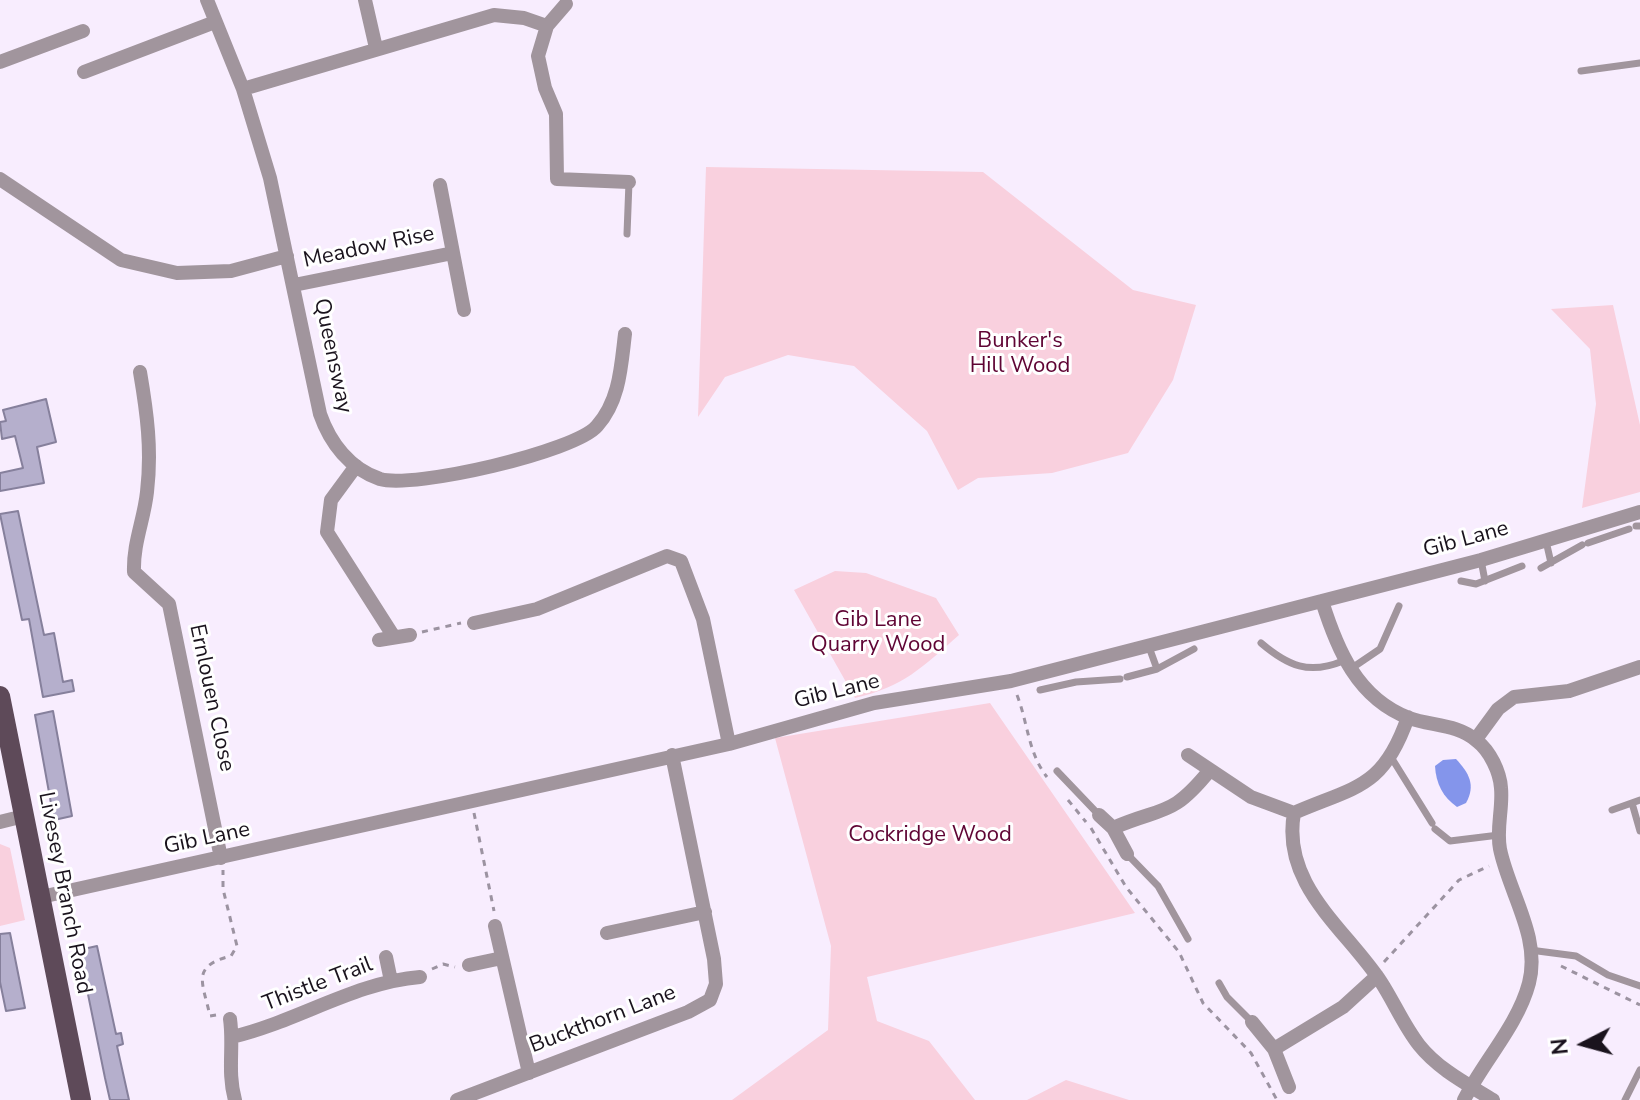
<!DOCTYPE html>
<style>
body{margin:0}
#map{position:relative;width:1640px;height:1100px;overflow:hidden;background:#f8edfe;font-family:"Nunito Sans",sans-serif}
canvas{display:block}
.north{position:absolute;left:1544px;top:1004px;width:80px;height:80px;-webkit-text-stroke:6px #fff;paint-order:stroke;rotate:264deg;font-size:22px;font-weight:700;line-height:32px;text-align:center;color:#1a131d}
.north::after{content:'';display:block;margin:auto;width:28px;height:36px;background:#1a131d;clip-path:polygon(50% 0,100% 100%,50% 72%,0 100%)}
</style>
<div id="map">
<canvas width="1640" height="1100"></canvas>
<div class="north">N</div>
</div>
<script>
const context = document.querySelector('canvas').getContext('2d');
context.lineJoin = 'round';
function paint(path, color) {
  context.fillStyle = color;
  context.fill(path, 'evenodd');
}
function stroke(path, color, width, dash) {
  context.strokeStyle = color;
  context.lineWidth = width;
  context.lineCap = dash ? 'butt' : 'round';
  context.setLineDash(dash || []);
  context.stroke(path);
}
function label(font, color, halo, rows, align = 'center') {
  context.font = font + ' "Nunito Sans",sans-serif';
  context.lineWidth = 6;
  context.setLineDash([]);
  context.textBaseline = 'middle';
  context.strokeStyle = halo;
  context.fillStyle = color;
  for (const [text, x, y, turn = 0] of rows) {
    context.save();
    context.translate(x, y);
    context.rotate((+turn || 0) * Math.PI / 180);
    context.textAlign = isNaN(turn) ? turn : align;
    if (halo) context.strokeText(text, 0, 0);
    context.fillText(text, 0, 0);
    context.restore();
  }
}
const green = new Path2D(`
 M706 167 983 172 1133 290 1196 305 1173 380 1128 453 1052 473 978 478 958 490 927 431 854 366 788 355 725 377 698 417Z
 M1613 305 1640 425V492L1582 508 1596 404 1590 349 1551 309Z
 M835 571 866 573 936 598 959 635C923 667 903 687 855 698L794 590Z
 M990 703 1135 913 867 977 877 1021 929 1041 975 1100H732L828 1030 831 946 775 738Z
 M0 844 10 848 25 920 0 926Z
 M1066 1080 1129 1100H1027Z`);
const water = new Path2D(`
 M1456 759C1469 773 1476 785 1466 803L1457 807C1443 797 1436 784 1435 766L1443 760Z`);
const building = new Path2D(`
 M46 399 56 442 37 447 44 483 0 491V473L23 468 15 436 2 439 0 422 6 421 3 410Z
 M18 511 44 635 54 633 63 682 72 680 74 691 43 697 29 619 22 620 0 514Z
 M53 711 72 816 54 820 35 715Z
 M10 933 25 1008 6 1011 0 982V934Z
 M97 946 116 1034 121 1033 123 1044 117 1046 129 1100H110L105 1078 79 950Z`);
const path = new Path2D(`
 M422 632 461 623
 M1017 695C1028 723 1028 753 1047 777
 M1068 800 1086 822
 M474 813 494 911
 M1091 828 1126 887 1179 952 1203 1003 1251 1053 1277 1100
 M1384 962 1459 880 1489 866
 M1561 966 1640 1005
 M432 969 443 964 455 967
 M216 1015 210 1016C203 983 190 966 231 956L237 946 223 889V870`);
const lane = new Path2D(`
 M1581 71 1640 63
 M627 234 629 182
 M1636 526H1640
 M1546 541 1551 563
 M1588 543 1629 529
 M1481 560 1485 581
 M1541 568 1582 545
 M1461 581 1476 584 1522 566
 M1261 643C1288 666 1309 675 1343 661
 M1149 647 1157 669
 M1352 668 1380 649 1399 606
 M1127 677 1157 669 1194 649
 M1040 690 1076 682 1120 679
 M1391 757 1432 823
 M1057 771 1099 815
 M1632 803 1640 831
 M1612 810 1640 800
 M1435 829 1450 841 1499 835
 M1127 854 1158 886 1188 939
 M1530 950 1576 956 1608 975 1640 986
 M1219 983 1227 997 1252 1022
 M1625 1100 1640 1070`);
const street = new Path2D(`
 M207 0 243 89 270 178 320 414C330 443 350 469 380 479 413 489 575 452 597 426 620 400 621 366 625 334
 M365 0 376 48
 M566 4 547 26 538 56 545 88 556 114 557 179 629 182
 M0 62 83 31
 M84 72 215 22
 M243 89 494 15 524 18 547 26
 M0 179 121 260 177 273 231 271 287 256
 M440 185 464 310
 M294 285 453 253
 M140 372C147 413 152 450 147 492 144 520 133 543 134 572L169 604 221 858
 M356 466 331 500 327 532 394 637
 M1322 601C1337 649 1357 698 1409 718 1431 726 1458 724 1477 741 1490 751 1500 772 1501 788 1503 808 1496 829 1500 849 1509 893 1541 937 1529 983 1518 1025 1483 1062 1464 1100
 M474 623 537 609 667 556 681 561 703 619 729 744
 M379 640 410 635
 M1476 739 1498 709 1514 697 1569 691 1640 667
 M1188 755 1251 797 1294 813C1356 786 1383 789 1408 717
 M1294 813C1281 885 1346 929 1381 982 1394 1002 1404 1026 1419 1045 1438 1069 1467 1084 1493 1100
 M1099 815 1113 828 1127 854
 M0 822 24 816
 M1113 828C1164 806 1171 818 1210 770
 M41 897 729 744 874 703 1011 681 1481 560 1640 512
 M495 926 529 1073
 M607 933 705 912
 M386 957 391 981
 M469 965 502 958
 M230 1019C234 1046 227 1072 235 1100
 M1252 1022 1274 1049 1289 1087
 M232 1037C296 1022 356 982 420 977
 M1274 1049 1343 1007 1377 976
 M457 1100 688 1012 710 1000 716 984 714 959 672 755`);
const primary = new Path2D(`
 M0 696 81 1100`);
const streetNames = [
 ["Meadow Rise",369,248,-12],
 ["Queensway",332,356,78],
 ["Gib Lane",1466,540,-15],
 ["Gib Lane",837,692,-14],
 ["Ernlouen Close",211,698,78],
 ["Gib Lane",207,839,-12],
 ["Livesey Branch Road",64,893,79],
 ["Thistle Trail",318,985,-21],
 ["Buckthorn Lane",603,1020,-21]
];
const parkNames = [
 ["Bunker's",1020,342],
 ["Hill Wood",1020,367],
 ["Gib Lane",878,621],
 ["Quarry Wood",878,646],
 ["Cockridge Wood",930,836]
];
paint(green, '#f9d0de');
paint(water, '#8495eb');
paint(building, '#b5afcc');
stroke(building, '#86809c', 2);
stroke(path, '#9c93a1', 3, [6, 6]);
stroke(lane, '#a1959d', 7);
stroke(street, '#a1959d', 14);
stroke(primary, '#5e4a59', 20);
label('22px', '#1a131d', '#fff', streetNames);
label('22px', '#5f0434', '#fff', parkNames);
</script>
